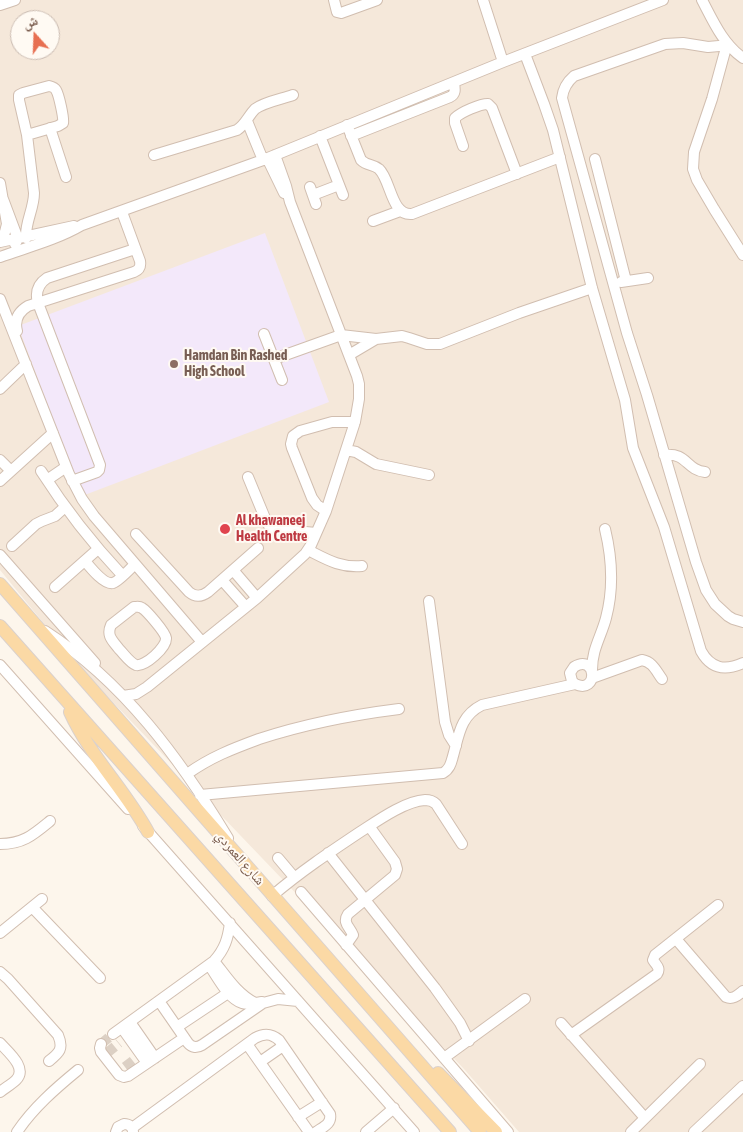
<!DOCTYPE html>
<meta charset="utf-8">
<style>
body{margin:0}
#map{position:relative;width:743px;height:1132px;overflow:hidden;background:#fdf6ec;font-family:"Asap Condensed","Noto Naskh Arabic",sans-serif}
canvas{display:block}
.north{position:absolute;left:10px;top:10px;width:50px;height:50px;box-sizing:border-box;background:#fffaf3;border:1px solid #cabbb1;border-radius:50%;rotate:340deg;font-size:14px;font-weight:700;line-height:20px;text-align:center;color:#7a5c4d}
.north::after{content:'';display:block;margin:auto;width:18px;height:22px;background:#e76f51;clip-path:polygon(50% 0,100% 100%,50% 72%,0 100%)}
</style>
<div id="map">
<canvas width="743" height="1132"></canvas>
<div class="north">ش</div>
</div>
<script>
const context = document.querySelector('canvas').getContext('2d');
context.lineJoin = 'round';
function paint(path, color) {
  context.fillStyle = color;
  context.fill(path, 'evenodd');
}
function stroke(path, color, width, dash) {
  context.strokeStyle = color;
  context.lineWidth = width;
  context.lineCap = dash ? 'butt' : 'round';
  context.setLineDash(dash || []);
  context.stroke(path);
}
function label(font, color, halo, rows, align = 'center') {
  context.font = font + ' "Asap Condensed","Noto Naskh Arabic",sans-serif';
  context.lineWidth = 4;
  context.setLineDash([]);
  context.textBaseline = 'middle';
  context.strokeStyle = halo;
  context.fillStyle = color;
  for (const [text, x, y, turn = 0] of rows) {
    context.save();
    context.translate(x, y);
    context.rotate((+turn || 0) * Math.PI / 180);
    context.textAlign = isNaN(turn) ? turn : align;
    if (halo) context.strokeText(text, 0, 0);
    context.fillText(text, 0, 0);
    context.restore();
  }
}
const residential = new Path2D(`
 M0 0H743V1132H519L464 1069 82 670 0 570ZM20 20H50V50H20Z`);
const education = new Path2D(`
 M265 233 329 402 82 496 18 326Z`);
const minorTunnel = new Path2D(`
 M101 1044 113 1034
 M107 1053 119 1043
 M125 1067 134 1060`);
const minor = new Path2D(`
 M334 0 337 12 341 13 377 0
 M483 0 503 62
 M702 0C713 21 723 44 743 58
 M0 5 15 0
 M727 44 719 46 708 47 683 43 665 44 574 76C567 82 563 89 562 98L627 333 647 395 696 562 706 590 715 604 728 616 733 619 743 622
 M727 44 712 99 694 152 693 169 697 180 714 209 743 255
 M525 54 544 104 553 130 592 288 625 400 633 448 664 527 701 651C711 669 725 671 743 663
 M49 86C53 87 54 87 56 90 59 95 64 118 63 123L58 126 27 135 19 100V95L23 93Z
 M247 121 263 160
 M347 125 361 160C367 166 373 164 379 169 391 180 391 216 412 214L560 157
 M50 128 66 177
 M320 136 343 195
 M351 136 450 97C456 94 455 89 454 83
 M463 146 455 123V118C461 112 480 104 488 104L492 108 517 174
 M154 155 237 130C246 124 248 116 255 109 264 102 282 99 293 95
 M267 158 284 193
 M595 159 626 281
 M0 183 7 224 5 232 0 241
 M310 187 316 204
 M313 195 339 185
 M3 199 18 239 15 244
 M373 221 400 211
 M26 238C25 222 34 209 34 193L27 135
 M0 242 74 226
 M0 257C28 247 56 240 82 225L263 160 503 62 663 0
 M621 282 648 278
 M0 299 69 474 82 499 94 516 202 642
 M17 331C14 320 18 312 28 306L134 272C139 270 141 267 140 261L122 212
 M264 334 282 380
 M349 355 376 339
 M274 359 341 335 376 339 402 336 409 338 427 344H440L519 313 592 288
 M0 389 26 364
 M346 450 356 452 376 464 429 475
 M664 455C687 452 686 470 705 472
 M0 460 11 471
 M41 471C66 510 91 542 122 575
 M248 477 267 523 271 528 274 529 316 533
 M47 480 66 467
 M0 481 53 433
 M72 481 97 472 99 470 100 465 38 303C35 292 38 284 47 278L135 249
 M326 511 317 505 312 498 292 448 291 444 293 436 300 431 332 422H355
 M136 534 189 592C195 597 201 597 208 592L258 548
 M12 546 36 524 42 521 55 516 65 507
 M308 550C326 559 340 568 362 566
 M0 555 95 663
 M85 561C90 567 104 585 113 583 119 581 130 569 135 564
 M233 570 257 598
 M222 580 246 607
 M55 587 98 549
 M429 601 445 722 449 735 456 746
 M134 607C137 607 139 606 142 608 147 611 165 632 166 638 167 647 145 667 136 665 130 663 124 654 119 649 113 641 106 636 111 625Z
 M45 631C124 682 180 759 228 838
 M0 665 128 809
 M592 670C592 649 601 637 606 618 614 588 612 558 605 529
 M592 678 642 660C653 662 656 671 662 679
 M123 696 136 694 147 687 257 598 305 554 311 545 326 511 355 422 359 399V384L357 376 290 202 286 186 275 155
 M187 774C211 757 232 749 259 739 305 724 351 715 399 709
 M200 795 443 773C450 769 451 763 453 756 459 735 460 716 482 705L575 684C599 695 597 653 574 667L570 673 572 681 575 684
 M143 826 414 1132
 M0 844C23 844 33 835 50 821
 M328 853 435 988 460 1023 469 1041
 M278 858 294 877
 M301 892 508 1132
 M272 896C300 872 330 852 360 832 377 821 405 801 425 800 430 800 433 801 436 804L462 844
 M32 907 100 978
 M0 933 42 899
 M676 939 726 997C733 1000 738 995 743 991
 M346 945 353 935C350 927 342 923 348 914L395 875 397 869 395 862 369 826
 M214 961C226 976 237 994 255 1003
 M209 965C217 976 228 999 242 1003 248 1005 255 1003 262 1002
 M0 972 8 979 58 1035C64 1049 59 1053 49 1061
 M159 1001 188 1043C192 1048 197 1048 202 1045L263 1003 278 999 298 1001
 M130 1022 155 1058
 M561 1023 645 1118
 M177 1027 228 993
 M122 1028 147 1063
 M113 1034 214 961C225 949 228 938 230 923
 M571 1035 657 974C661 968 656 965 653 960L655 955 718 905
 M0 1043C8 1052 28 1068 16 1080 12 1084 5 1088 0 1092
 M101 1044 100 1048 101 1052 119 1075 124 1077 128 1076 184 1038
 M247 1044 309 1132
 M444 1058 525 999
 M260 1062 283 1046
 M298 1117 322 1102
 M132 1128 255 1038C264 1033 271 1033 279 1040L330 1114C332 1124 323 1127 316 1132
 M17 1132C33 1108 56 1088 78 1070
 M116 1132 118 1127 124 1124C129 1124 133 1127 133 1132
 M366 1132 394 1108
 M631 1132 700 1064
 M694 1132 743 1086`);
const major = new Path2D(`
 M0 584 480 1132
 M0 626 450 1132
 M70 712C90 756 125 790 148 832
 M438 1073 496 1132`);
const markers = [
 [174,364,5,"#8d6e63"],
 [225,529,6,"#e0444e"]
];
const educationNames = [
 ["Hamdan Bin Rashed",184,356],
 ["High School",184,372]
];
const healthNames = [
 ["Al khawaneej",236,521],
 ["Health Centre",236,537]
];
const streetNames = [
 ["شارع العمردي",240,858,49]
];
paint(residential, '#f5e8da');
paint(education, '#f3e8fa');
stroke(minorTunnel, '#dcd0c4', 10, [10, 5]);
stroke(minor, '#d1beb0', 12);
stroke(major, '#dad1cd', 14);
stroke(minor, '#fff', 10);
stroke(major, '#fbd9a5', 12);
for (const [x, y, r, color] of markers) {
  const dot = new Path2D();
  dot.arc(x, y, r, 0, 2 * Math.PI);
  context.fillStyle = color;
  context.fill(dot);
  stroke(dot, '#fffaf3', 2);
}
label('bold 14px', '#785e54', '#fffaf3', educationNames, 'left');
label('bold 14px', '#be3a42', '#fffaf3', healthNames, 'left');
label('14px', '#7a5c4d', '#fffaf3', streetNames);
</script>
